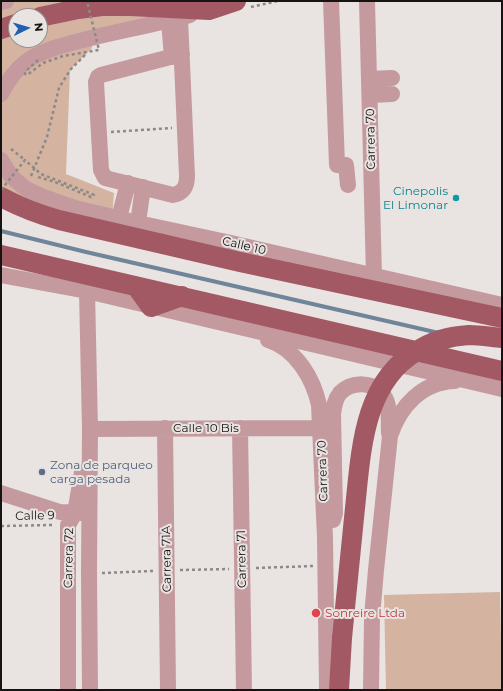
<!DOCTYPE html>
<style>
body{margin:0}
#map{position:relative;width:503px;height:691px;overflow:hidden;background:#e9e4e2;font-family:Montserrat,sans-serif}
canvas{display:block}
.frame{position:absolute;inset:0;border:2px solid #151413;pointer-events:none}
.north{position:absolute;left:8px;top:8px;width:40px;height:40px;box-sizing:border-box;background:#e9e4e2;border:1px solid #94918f;border-radius:50%;rotate:85deg;font-size:11px;font-weight:700;line-height:16px;text-align:center;color:#151413}
.north::after{content:'';display:block;margin:auto;width:14px;height:18px;background:#2060b1;clip-path:polygon(50% 0,100% 100%,50% 72%,0 100%)}
</style>
<div id="map">
<canvas width="503" height="691"></canvas>
<div class="frame"></div>
<div class="north">N</div>
</div>
<script>
const context = document.querySelector('canvas').getContext('2d');
context.lineJoin = 'round';
function paint(path, color) {
  context.fillStyle = color;
  context.fill(path, 'evenodd');
}
function stroke(path, color, width, dash) {
  context.strokeStyle = color;
  context.lineWidth = width;
  context.lineCap = dash ? 'butt' : 'round';
  context.setLineDash(dash || []);
  context.stroke(path);
}
function label(font, color, halo, rows, align = 'center') {
  context.font = font + ' Montserrat,sans-serif';
  context.lineWidth = 4;
  context.setLineDash([]);
  context.textBaseline = 'middle';
  context.strokeStyle = halo;
  context.fillStyle = color;
  for (const [text, x, y, turn = 0] of rows) {
    context.save();
    context.translate(x, y);
    context.rotate((+turn || 0) * Math.PI / 180);
    context.textAlign = isNaN(turn) ? turn : align;
    if (halo) context.strokeText(text, 0, 0);
    context.fillText(text, 0, 0);
    context.restore();
  }
}
const green = new Path2D(`
 M1 1H236L92 45V48L70 70 66 174 114 193 112 217 26 189 17 206 1 197ZM16 16H40V40H16Z
 M500 592 502 690H386L384 595Z`);
const stream = new Path2D(`
 M1 231 86 252 439 333`);
const path = new Path2D(`
 M251 7 278 1
 M111 132 172 128
 M11 149 25 160
 M31 176 47 137 59 88 70 70 86 54
 M1 526 52 525
 M256 568 313 566
 M180 570 229 569
 M102 573 153 571`);
const minor = new Path2D(`
 M331 1 337 165H346L348 185
 M367 1 374 277
 M1 2 6 1
 M180 18 187 176C187 187 183 193 173 195L105 178 101 170 96 82 98 77 101 75 182 54
 M169 21 172 57
 M369 79 392 78
 M1 94C8 80 17 67 30 59 48 48 71 43 91 38 124 30 157 24 190 15
 M370 95 392 94
 M1 160 11 176 26 189 41 196 75 208 138 223 231 243 502 305
 M119 218 128 183
 M138 223 143 187
 M1 275 87 291 502 389
 M87 291 90 429 89 574 90 690
 M268 340C296 349 313 378 319 405L325 538 327 690
 M165 428 168 690
 M240 428 244 690
 M90 429 321 428
 M1 493 60 512 84 513
 M333 520 335 513 333 414C334 406 335 399 340 393 352 381 374 381 384 396 391 406 388 421 389 433
 M68 690V525L75 513 82 472
 M371 690 372 617 376 570 390 436C400 406 422 382 455 381`);
const major = new Path2D(`
 M40 17 78 9 102 6H130L209 10 236 1
 M1 29 16 24
 M1 197C20 207 38 214 59 220L240 262 502 318
 M1 255 502 371
 M136 286 151 307 182 296
 M339 690 342 638`);
const pathBridge = new Path2D(`
 M38 60 25 72V74L27 75 43 63 63 56 99 50 87 1
 M1 190 25 160 41 174 92 194 94 195 93 196 91 197 55 182 38 177`);
const majorBridge = new Path2D(`
 M342 638C346 595 351 551 355 508 361 452 363 382 417 351 432 341 450 336 469 335 480 335 491 337 502 338`);
const markers = [
 [456,198,4,"#0f9aa8"],
 [42,472,4,"#5c6f8a"],
 [316,613,5,"#e0444e"]
];
const streetNames = [
 ["Carrera 70",371,139,-91],
 ["Calle 10",244,246,13],
 ["Calle 10 Bis",206,428],
 ["Carrera 70",323,471,-92],
 ["Calle 9",35,516,-1],
 ["Carrera 72",69,558,-89],
 ["Carrera 71A",167,559,-91],
 ["Carrera 71",242,559,-91]
];
const cultureNames = [
 ["Cinepolis",448,191],
 ["El Limonar",448,205]
];
const serviceNames = [
 ["Zona de parqueo",50,465],
 ["carga pesada",50,479]
];
const healthNames = [
 ["Sonreire Ltda",325,613]
];
paint(green, '#d4b3a0');
stroke(stream, '#708599', 4);
stroke(path, '#8d8988', 2.5, [3, 3]);
stroke(minor, '#c49a9f', 16);
stroke(major, '#a25964', 20);
stroke(pathBridge, '#8d8988', 2.5, [3, 3]);
stroke(majorBridge, '#a25964', 20);
for (const [x, y, r, color] of markers) {
  const dot = new Path2D();
  dot.arc(x, y, r, 0, 2 * Math.PI);
  context.fillStyle = color;
  context.fill(dot);
  stroke(dot, '#e9e4e2', 1.5);
}
label('12px', '#151413', '#e9e4e2', streetNames);
label('12px', '#0d838f', '#e9e4e2', cultureNames, 'right');
label('12px', '#4e5e75', '#e9e4e2', serviceNames, 'left');
label('12px', '#be3a42', '#e9e4e2', healthNames, 'left');
</script>
